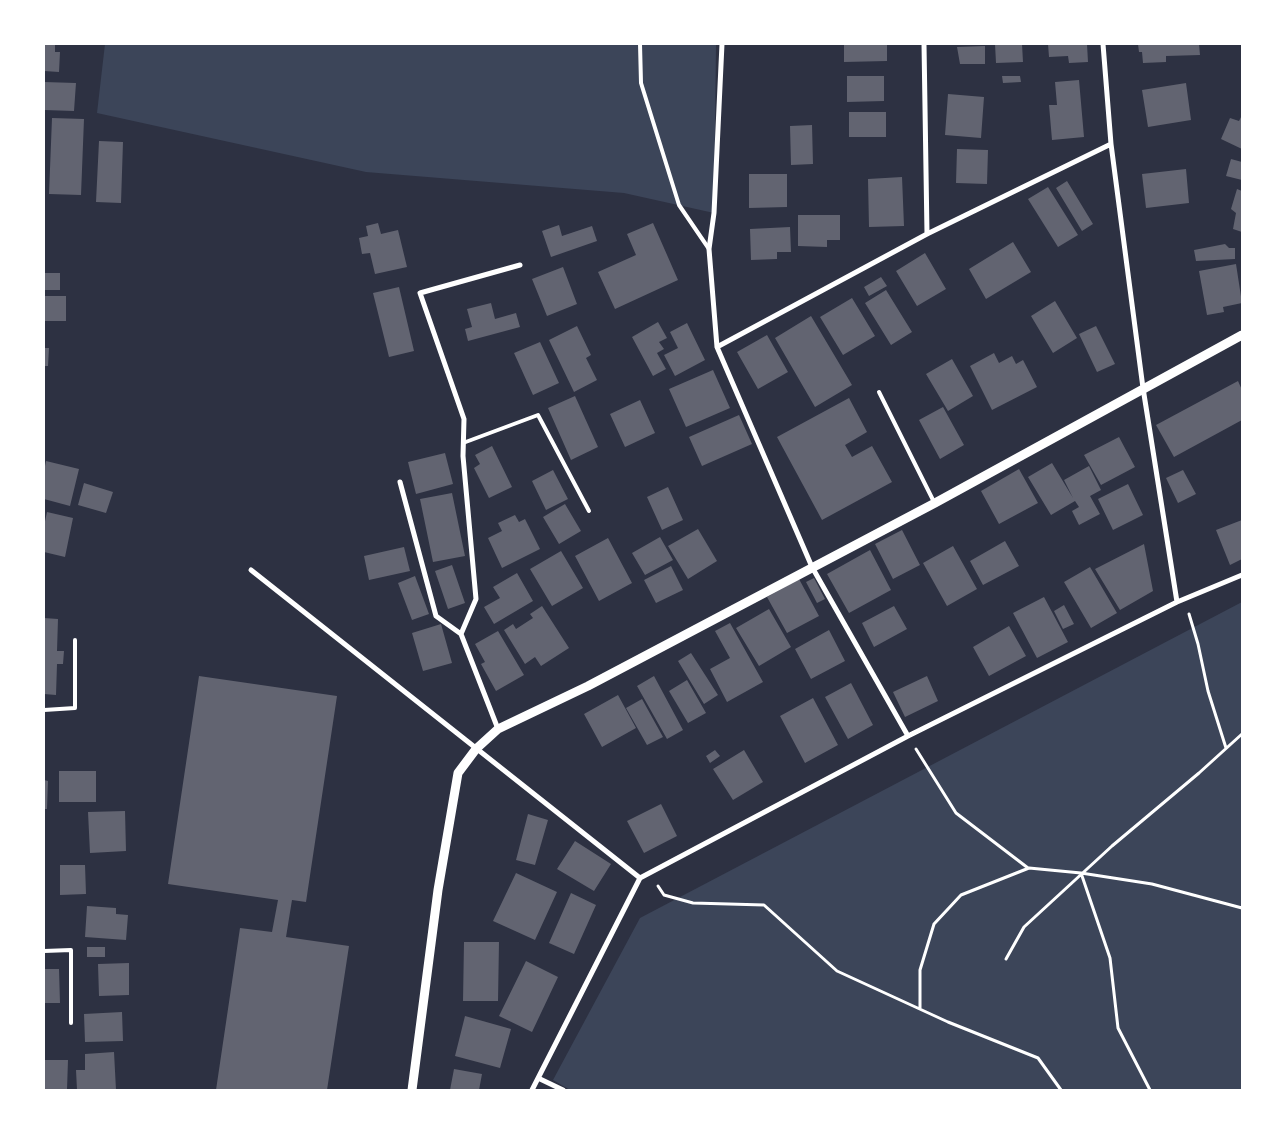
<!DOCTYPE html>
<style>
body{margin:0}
#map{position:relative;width:1286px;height:1134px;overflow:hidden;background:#2d3142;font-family:"Fira Sans Condensed",sans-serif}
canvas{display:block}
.frame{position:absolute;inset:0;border:45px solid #fff;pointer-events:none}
</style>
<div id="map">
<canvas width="1286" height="1134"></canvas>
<div class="frame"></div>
</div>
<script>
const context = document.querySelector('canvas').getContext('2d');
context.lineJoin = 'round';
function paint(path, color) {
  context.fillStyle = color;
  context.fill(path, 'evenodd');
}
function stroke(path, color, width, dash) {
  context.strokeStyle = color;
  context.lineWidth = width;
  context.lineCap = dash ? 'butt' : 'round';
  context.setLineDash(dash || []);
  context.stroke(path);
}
const green = new Path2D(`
 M105 44H716L714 213 624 193 366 172 97 113Z
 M1242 602V1090H570L553 1080 640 918Z`);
const building = new Path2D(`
 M44 44H55V52H60L59 72 44 71Z
 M844 44H887V61L844 62Z
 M995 44H1022L1023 62 996 63Z
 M1048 44H1087L1088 62 1069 63 1068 56 1049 57Z
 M1138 44H1199L1200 55 1166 56V62L1143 63 1142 52H1139Z
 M985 46V64H960L957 47Z
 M847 76H884V101L847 102Z
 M1002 76H1020L1021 82 1003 83Z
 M1079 80 1084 137 1052 140 1049 105H1057L1055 82Z
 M44 82 76 83 74 111 44 110Z
 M1186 83 1191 120 1148 127 1142 90Z
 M948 94 984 97 981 138 945 135Z
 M849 112H886V137H849Z
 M1242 115V149L1221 139 1230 118 1239 121Z
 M52 118 84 119 81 195 49 194Z
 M812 125 813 164 791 165 790 126Z
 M99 141 123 142 121 203 96 202Z
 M957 149 988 150 987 184 956 183Z
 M1231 159 1242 162V180L1226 176Z
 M1186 169 1189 203 1146 208 1142 174Z
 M749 174H787V207L749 208Z
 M902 177 904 226 869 227 868 179Z
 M1067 181 1093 224 1082 231 1056 188Z
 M1048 187 1078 235 1058 247 1028 199Z
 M1237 189 1242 191V232L1233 229 1236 213 1231 209Z
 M798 215H840V240H827V247L798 246Z
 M378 223 381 234 398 230 407 267 375 274 370 253 362 254 359 238 368 236 366 226Z
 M653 223 678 280 615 309 598 272 636 255 627 234Z
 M559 225 562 236 592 226 597 241 551 257 542 231Z
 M790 227 791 252H777V259L751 260 750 229Z
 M1013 242 1031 272 986 299 969 269Z
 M1225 244 1229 248H1235V259L1196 261 1194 250Z
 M925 253 946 289 917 306 896 271Z
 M1236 264 1242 303 1223 307 1224 312 1207 315 1199 271Z
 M563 267 577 304 547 316 532 279Z
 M44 273H60V290H44Z
 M881 277 887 286 869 296 864 287Z
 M399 287 414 351 389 357 373 293Z
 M886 290 912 332 891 345 865 303Z
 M44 296H66V321H44Z
 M852 298 875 336 843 355 820 317Z
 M1055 301 1077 338 1053 353 1031 316Z
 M491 303 495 319 516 313 520 327 468 341 465 329 472 327 467 309Z
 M811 316 852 385 815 407 775 338Z
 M658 322 667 338 659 342 664 349 657 353 666 369 653 376 632 337Z
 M687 323 705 360 675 376 664 355 678 348 670 332Z
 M577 326 591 355 586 358 597 380 574 392 549 340Z
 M1096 326 1115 364 1097 372 1079 334Z
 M767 335 788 372 758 389 737 352Z
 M540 342 559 383 533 395 514 353Z
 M44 348H49L48 366H44Z
 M994 353 999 363 1012 356 1016 364 1023 360 1037 387 992 410 970 366Z
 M952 359 973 396 948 411 926 374Z
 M713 370 730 408 686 427 669 389Z
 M1238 381 1242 390V420L1174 457 1156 425Z
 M575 396 598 447 571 460 548 408Z
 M849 398 867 432 845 445 852 457 872 446 892 482 822 520 777 437Z
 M640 400 655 433 625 447 610 414Z
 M943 407 964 445 940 459 919 420Z
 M739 415 752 444 702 466 689 437Z
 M1119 437 1135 467 1101 485 1084 455Z
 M492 446 512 487 489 498 474 468 480 464 475 455Z
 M445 453 453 484 416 494 408 462Z
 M46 461 79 469 70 506 44 499V471Z
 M1052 463 1073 498 1064 480 1089 466 1101 490 1090 496 1100 514 1079 525 1072 511 1079 507 1075 501 1051 515 1028 477Z
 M1019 469 1038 503 999 524 981 491Z
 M553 470 568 499 546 510 532 481Z
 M1183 470 1196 494 1178 503 1166 478Z
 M84 483 113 492 106 513 78 505Z
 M1128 484 1143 515 1113 530 1098 499Z
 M668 487 683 520 662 530 647 497Z
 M452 493 465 556 433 562 420 499Z
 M565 504 581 531 559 544 543 517Z
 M47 512 73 518 65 557 44 552V526Z
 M515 515 519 522 525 519 540 549 502 568 488 538 502 531 498 523Z
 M1242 520V559L1230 565 1216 530Z
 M698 529 717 561 688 579 668 546Z
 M902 530 920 565 893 579 875 544Z
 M660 537 673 560 645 575 632 553Z
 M608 538 632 583 599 601 575 556Z
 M1005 541 1019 566 983 585 970 561Z
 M1144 544 1153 591 1120 610 1095 569Z
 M953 546 977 589 947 606 923 563Z
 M404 547 410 571 369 580 364 556Z
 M870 550 891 590 849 613 827 574Z
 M561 551 583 588 552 606 530 569Z
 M452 565 465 603 448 609 435 571Z
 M671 566 683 590 656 603 644 580Z
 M1090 567 1117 613 1091 628 1064 582Z
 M517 573 533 601 494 624 484 607 500 598 493 587Z
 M415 576 429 614 412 620 398 583Z
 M814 578 825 599 817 603 806 582Z
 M799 579 819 616 787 633 767 597Z
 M1044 597 1068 642 1037 658 1013 613Z
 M1064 605 1074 624 1063 629 1054 611Z
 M542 606 569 648 541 666 535 657 525 664 504 630 513 624 516 629 533 618 530 614Z
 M894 606 907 629 874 647 862 623Z
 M769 609 791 647 759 666 736 628Z
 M44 618 58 619 57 651H64L63 664H57L56 695 44 694Z
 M730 623 763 682 727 702 710 669 730 658 715 631Z
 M441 624 452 663 423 671 412 633Z
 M1009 626 1026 656 989 676 973 647Z
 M829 630 845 661 811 679 795 649Z
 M498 631 524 675 496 691 481 664 485 662 475 644Z
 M691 653 718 695 704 704 678 661Z
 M199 676 337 696 306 902 292 900 286 937 349 946 327 1090H216L240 928 272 932 278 900 168 884Z
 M654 676 683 730 667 739 637 686Z
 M927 676 938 701 905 717 893 692Z
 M687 680 706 713 688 723 669 691Z
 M851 683 873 725 848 739 825 697Z
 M618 695 636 728 602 747 584 714Z
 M813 698 838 745 805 763 780 716Z
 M642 699 663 737 647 745 626 708Z
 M715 750 720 756 710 763 706 756Z
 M744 750 763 782 733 800 713 769Z
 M59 771H96V802H59Z
 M44 780 48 781 47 809H44Z
 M661 804 677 836 644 853 627 821Z
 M125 811 126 851 90 853 88 812Z
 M528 814 548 820 535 865 516 860Z
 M575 841 611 864 594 891 557 869Z
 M60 865H85L86 894 60 895Z
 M516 873 557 892 535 940 493 921Z
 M571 893 596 905 574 954 549 943Z
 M87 906 116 908V914L128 915 126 940 85 937Z
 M464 942H499L498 1001H463Z
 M87 947H105V957H87Z
 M526 961 558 977 532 1032 499 1016Z
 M129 963V995L99 996 98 964Z
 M44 969H59L60 1003H44Z
 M122 1012 123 1041 85 1042 84 1014Z
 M465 1016 511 1029 500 1068 455 1056Z
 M114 1052 116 1090H77L76 1070H85V1054Z
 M44 1060H68L67 1090H44Z
 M454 1069 482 1074 479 1090H450Z`);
const path = new Path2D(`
 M1189 614 1198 644 1208 691 1226 748
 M916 749 956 813 1028 868
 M1081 873 1110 958 1118 1028 1150 1090
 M658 886 664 895 693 903 764 905 837 971 948 1022 1038 1058 1061 1090
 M1006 959 1024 927 1112 846 1199 773 1242 734
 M920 1009V970L934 924 961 895 1029 868 1081 873 1152 884 1242 908`);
const service = new Path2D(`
 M640 44 641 83 679 205 709 249
 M879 392 934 502
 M463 443 538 415 589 511
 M44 710 75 708V640
 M44 951 71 950V1023`);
const minor = new Path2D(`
 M722 44 714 213 709 249 717 347 812 567 908 736
 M924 44 927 234
 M1103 44 1111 144 1143 388 1177 602
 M717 347 927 234 1111 144
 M400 482 436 616 461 634
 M251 570 640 878
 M498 729 461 634 476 599 463 456 464 419 420 293 520 265
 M538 1078 563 1090
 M532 1090 640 878 908 736 1177 602 1242 575`);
const tertiary = new Path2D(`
 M412 1090 438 890 458 773 476 749 498 729 588 686 935 503 1242 335`);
paint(green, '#3c4559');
paint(building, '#626471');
stroke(path, '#fff', 3);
stroke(service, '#fff', 4);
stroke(minor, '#fff', 5);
stroke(tertiary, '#fff', 9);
</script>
